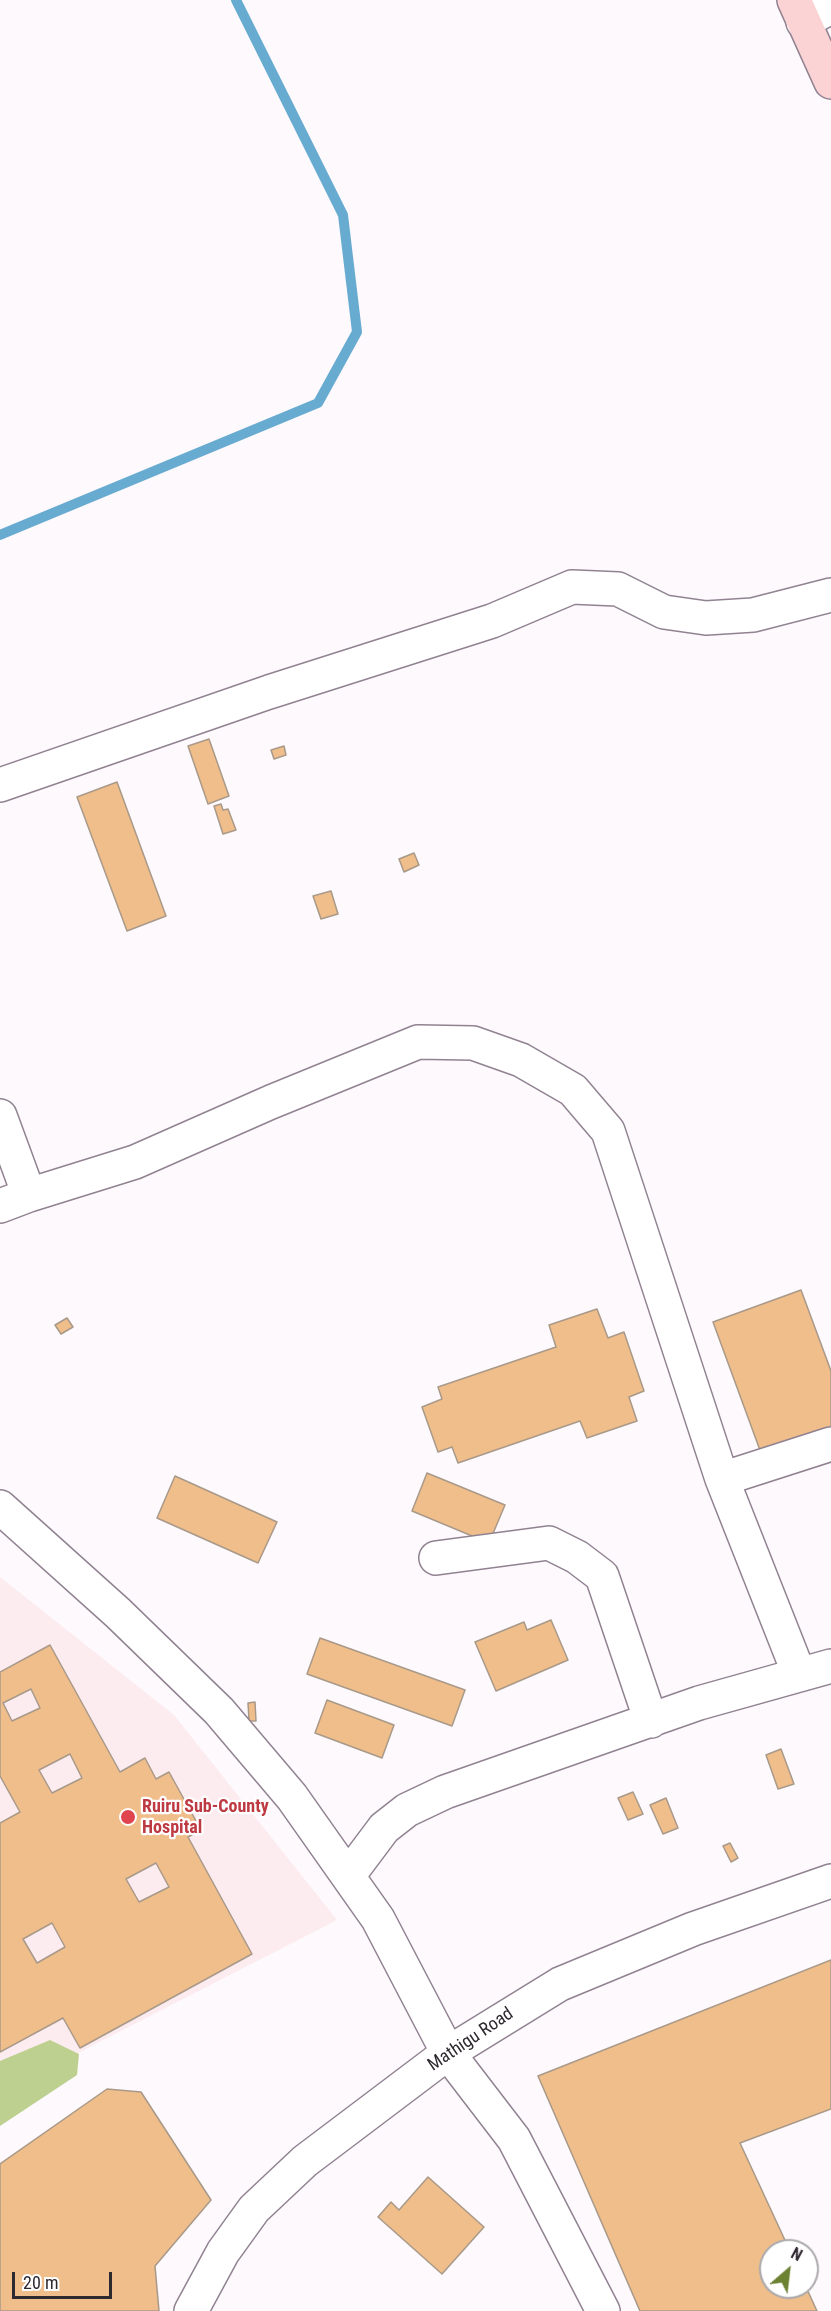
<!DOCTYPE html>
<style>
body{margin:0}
#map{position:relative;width:831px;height:2311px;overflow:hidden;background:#fdf9fd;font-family:"Roboto Condensed",sans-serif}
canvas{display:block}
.north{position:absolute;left:759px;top:2239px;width:60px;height:60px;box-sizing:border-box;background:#fff;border:2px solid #aba9ac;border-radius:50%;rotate:28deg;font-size:16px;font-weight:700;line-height:24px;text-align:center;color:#2e282f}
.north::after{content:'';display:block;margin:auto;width:21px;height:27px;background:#6c8132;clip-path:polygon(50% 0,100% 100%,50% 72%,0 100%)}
.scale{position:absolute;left:12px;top:2272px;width:100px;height:27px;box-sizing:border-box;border:3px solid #2e282f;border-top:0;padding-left:8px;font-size:18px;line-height:21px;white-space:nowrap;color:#2e282f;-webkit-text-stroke:4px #fff;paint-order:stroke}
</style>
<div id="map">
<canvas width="831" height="2311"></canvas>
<div class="north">N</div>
<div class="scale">20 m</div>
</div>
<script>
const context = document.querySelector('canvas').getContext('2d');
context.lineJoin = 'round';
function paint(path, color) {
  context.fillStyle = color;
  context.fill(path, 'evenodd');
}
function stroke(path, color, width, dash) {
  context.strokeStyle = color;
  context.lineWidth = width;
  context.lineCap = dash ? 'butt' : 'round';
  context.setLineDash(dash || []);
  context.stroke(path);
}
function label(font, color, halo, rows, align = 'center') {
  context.font = font + ' "Roboto Condensed",sans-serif';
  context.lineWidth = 4.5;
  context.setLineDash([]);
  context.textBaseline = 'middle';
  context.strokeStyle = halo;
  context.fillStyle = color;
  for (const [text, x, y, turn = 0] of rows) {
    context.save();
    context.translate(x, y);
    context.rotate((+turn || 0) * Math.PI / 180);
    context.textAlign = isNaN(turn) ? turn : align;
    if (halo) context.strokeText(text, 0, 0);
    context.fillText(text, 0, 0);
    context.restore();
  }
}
const medical = new Path2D(`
 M0 1577 174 1715 337 1920 0 2093Z`);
const forest = new Path2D(`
 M50 2040 79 2054 77 2075 0 2126V2061Z`);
const stream = new Path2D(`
 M0 535 318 403 357 332 343 215 236 0`);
const building = new Path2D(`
 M209 739 229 796 208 804 188 746Z
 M284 746 286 755 274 759 271 750Z
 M117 782 166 916 127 931 77 797Z
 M221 804 223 810 228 809 236 830 223 834 214 806Z
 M414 853 419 865 404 872 399 859Z
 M331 891 338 914 321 919 313 896Z
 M801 1290 831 1371V1428L761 1453 713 1322Z
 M597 1309 608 1338 624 1332 644 1391 629 1397 637 1421 587 1438 580 1421 458 1463 452 1447 438 1452 422 1407 442 1399 438 1387 556 1347 549 1325Z
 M67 1318 73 1327 61 1334 55 1325Z
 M427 1473 505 1505 489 1543 412 1511Z
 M175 1476 277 1522 258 1563 157 1518Z
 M551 1620 568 1660 496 1691 475 1642 524 1622 527 1630Z
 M320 1638 465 1690 452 1726 307 1674Z
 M50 1645 120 1772 145 1758 156 1779 169 1772 201 1830 188 1837 252 1954 80 2048 63 2018 0 2052V1823L20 1812 0 1776V1672ZM31 1689 40 1708 12 1721 3 1703ZM70 1754 82 1778 52 1793 39 1770ZM156 1863 169 1887 139 1902 126 1879ZM52 1923 65 1947 37 1963 23 1939Z
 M327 1700 394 1725 382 1758 315 1733Z
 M255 1702 256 1721H249L248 1703Z
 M781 1749 794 1784 778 1789 766 1755Z
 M633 1792 643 1814 628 1820 618 1798Z
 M666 1798 678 1828 663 1834 650 1805Z
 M730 1843 738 1858 731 1862 723 1846Z
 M831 1960V2109L740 2143 790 2251H771V2287H806L817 2311H640L538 2076Z
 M107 2089 141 2092 211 2200 155 2266 159 2311H0V2164Z
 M428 2177 484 2227 442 2274 378 2217 391 2202 399 2210Z`);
const minor = new Path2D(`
 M803 22 831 7
 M0 785 269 692 492 621 572 587 618 589 664 612 706 618 753 615 831 595
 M0 1116 29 1195 0 1206
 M29 1195 135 1162 271 1102 418 1042 473 1043 521 1060 573 1090 608 1131 722 1479
 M0 1507 118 1613 219 1711 292 1797 378 1919 448 2053 514 2139 603 2311
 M436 1558 549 1543 577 1557 602 1576 651 1721
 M799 1674 722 1479 831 1444
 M348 1876 384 1828 407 1810 445 1792 699 1703 831 1666
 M191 2311 223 2252 254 2209 305 2161 448 2053 560 1984 693 1929 831 1881`);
const secondary = new Path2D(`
 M794 0 831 82`);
const markers = [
 [128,1817,8,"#e0444e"]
];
const healthNames = [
 ["Ruiru Sub-County",142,1807],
 ["Hospital",142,1828]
];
const streetNames = [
 ["Mathigu Road",471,2040,-34]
];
paint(medical, '#fcecef');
paint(forest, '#bdd090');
stroke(stream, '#68abd0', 10);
paint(building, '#f0be8b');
stroke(building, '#a99989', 1.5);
stroke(minor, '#918291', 36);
stroke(secondary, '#918291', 36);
stroke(minor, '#fff', 33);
stroke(secondary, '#fbd3d4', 33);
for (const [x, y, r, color] of markers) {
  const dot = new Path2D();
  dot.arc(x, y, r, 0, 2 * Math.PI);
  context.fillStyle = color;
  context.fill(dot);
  stroke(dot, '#fff', 2);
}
label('bold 18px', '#be3a42', '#fff', healthNames, 'left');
label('18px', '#2e282f', '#fff', streetNames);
</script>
